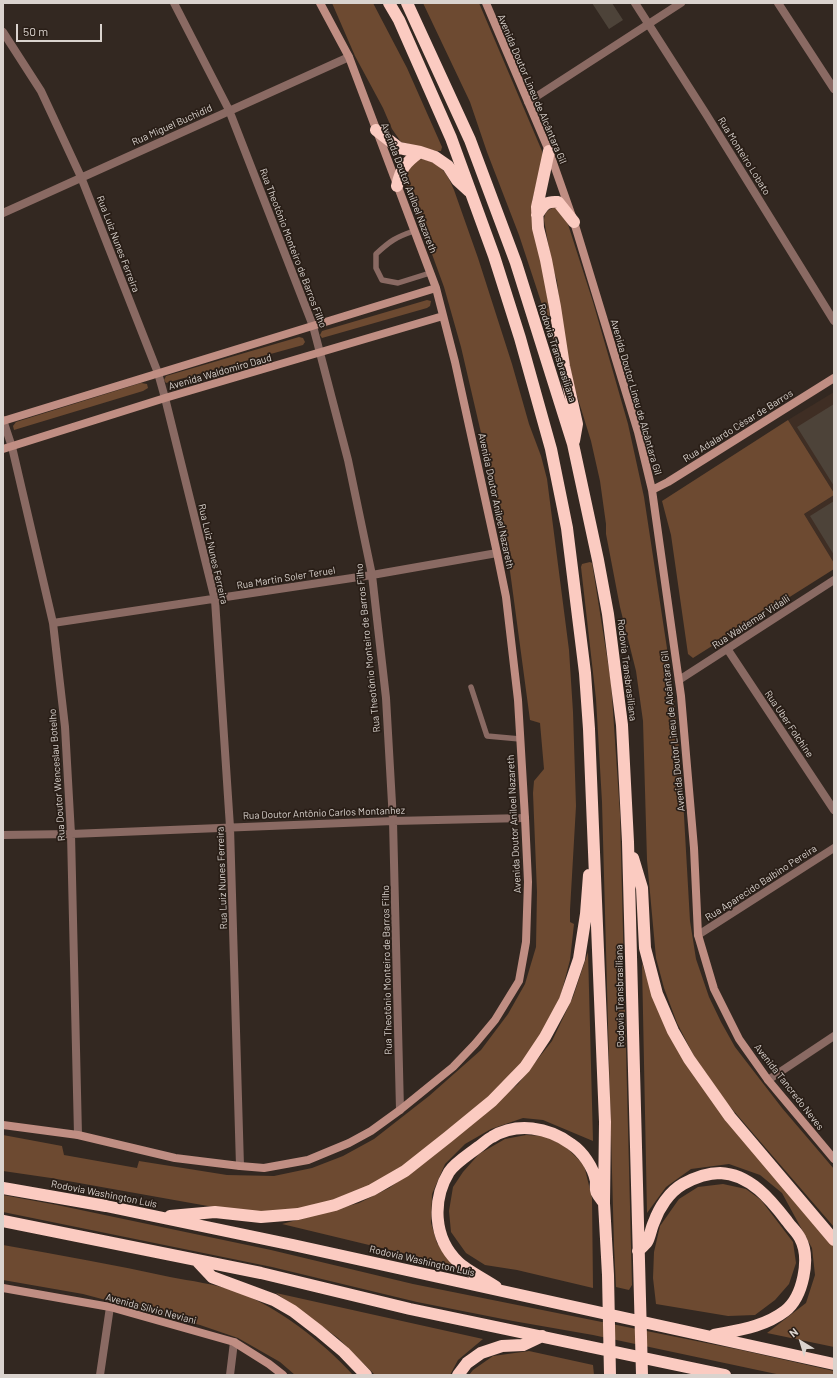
<!DOCTYPE html>
<meta charset="utf-8">
<style>
body{margin:0}
#map{position:relative;width:837px;height:1378px;overflow:hidden;background:#332821;font-family:Barlow,sans-serif}
canvas{display:block}
.frame{position:absolute;inset:0;border:4px solid #dad3ce;pointer-events:none}
.north{position:absolute;left:781px;top:1322px;width:40px;height:40px;-webkit-text-stroke:3px #291e17;paint-order:stroke;rotate:322deg;font-size:11px;font-weight:700;line-height:16px;text-align:center;color:#dad3ce}
.north::after{content:'';display:block;margin:auto;width:14px;height:18px;background:#dad3ce;clip-path:polygon(50% 0,100% 100%,50% 72%,0 100%)}
.scale{position:absolute;left:16px;top:24px;width:86px;height:18px;box-sizing:border-box;border:2px solid #dad3ce;border-top:0;padding-left:5px;font-size:12px;line-height:14px;white-space:nowrap;color:#dad3ce;-webkit-text-stroke:3px #291e17;paint-order:stroke}
</style>
<div id="map">
<canvas width="837" height="1378"></canvas>
<div class="frame"></div>
<div class="north">N</div>
<div class="scale">50 m</div>
</div>
<script>
const context = document.querySelector('canvas').getContext('2d');
context.lineJoin = 'round';
function paint(path, color) {
  context.fillStyle = color;
  context.fill(path, 'evenodd');
}
function stroke(path, color, width, dash) {
  context.strokeStyle = color;
  context.lineWidth = width;
  context.lineCap = dash ? 'butt' : 'round';
  context.setLineDash(dash || []);
  context.stroke(path);
}
function label(font, color, halo, rows, align = 'center') {
  context.font = font + ' Barlow,sans-serif';
  context.lineWidth = 3.5;
  context.setLineDash([]);
  context.textBaseline = 'middle';
  context.strokeStyle = halo;
  context.fillStyle = color;
  for (const [text, x, y, turn = 0] of rows) {
    context.save();
    context.translate(x, y);
    context.rotate((+turn || 0) * Math.PI / 180);
    context.textAlign = isNaN(turn) ? turn : align;
    if (halo) context.strokeText(text, 0, 0);
    context.fillText(text, 0, 0);
    context.restore();
  }
}
const industrial = new Path2D(`
 M834 392V493L788 420Z
 M834 495V563L804 514Z`);
const green = new Path2D(`
 M332 3H373L407 68 442 147 441 151H436L401 142 392 129 383 108 355 56Z
 M423 3H479L542 151 543 157 532 201V214L546 287 551 324 548 323 519 235 487 152 470 102Z
 M422 159C440 163 447 172 454 190L478 258 512 364 529 424 541 456 547 479 569 650 573 712 576 806 570 910V922L574 924 570 960 560 998 544 1031 523 1061 491 1095 436 1144 371 1188 333 1202 300 1209 247 1213 51 1178 3 1171V1135L62 1146 64 1155 137 1168 139 1161 227 1175 274 1176 312 1168 343 1156 374 1139 429 1096 481 1050 508 1014 525 984 536 947 537 892 533 793 534 781 544 769 540 723 530 720 510 571 495 493 461 347 444 287 406 183V173L414 161Z
 M555 207 565 215 593 302 628 424 644 497 673 688 682 781 690 921 696 959 709 997 721 1022 735 1047 782 1108 834 1169V1227L726 1102 694 1056 677 1023 664 988 656 958 647 860 643 721 636 671 620 607 606 534V524L600 481 591 441 574 386 563 332 557 281 552 265 544 220C545 211 548 210 555 207Z
 M427 300 431 301 430 306 427 308 322 338 320 335 322 331Z
 M299 337 303 338 305 342 303 345 166 383 164 380 166 376Z
 M141 383 147 384 148 388 143 391 14 430 13 426 16 422Z
 M788 420 834 493V495L804 514 834 563V569L693 658 688 654 671 535 662 501Z
 M590 562 592 563 593 569 611 682 620 814 632 1285 629 1290 616 1287 614 1246 602 802 596 699 581 567 582 564Z
 M588 952 593 1141 543 1120 523 1118 491 1129 465 1144 445 1164 432 1194 431 1223 437 1243 452 1265 282 1224 359 1203 389 1188 425 1162 518 1084 552 1041 573 997Z
 M642 963 653 996 674 1043 797 1203 834 1246V1347L767 1333 806 1303 815 1275 812 1248 782 1193 760 1175 729 1164 691 1169 666 1187 647 1213Z
 M526 1135 544 1136 565 1146 584 1165 592 1198 593 1288 517 1270 485 1265 466 1253 451 1232 449 1211 453 1187 463 1172 479 1154 505 1139Z
 M723 1184 746 1189 761 1200 793 1242 796 1263 789 1284 775 1300 755 1315 728 1316 656 1304 653 1278 654 1252 660 1226 679 1199 698 1187Z
 M3 1195 57 1205 271 1250 413 1284 741 1350 834 1371V1375H781L593 1335 513 1321 417 1302 272 1267 3 1212Z
 M3 1245C59 1255 115 1265 170 1277 191 1281 215 1284 235 1291 277 1306 323 1342 353 1375H295L280 1362 238 1338 200 1325 83 1294 3 1280Z
 M276 1293 483 1339 458 1360 450 1375H375L338 1338Z
 M529 1351 593 1365 594 1375H469L473 1370 493 1356Z`);
const building = new Path2D(`
 M592 3H612L623 20 609 29Z
 M834 404V486L797 427Z
 M834 501V555L810 516Z`);
const lane = new Path2D(`
 M414 231C396 237 390 241 376 254V268L382 280 398 283 430 273
 M471 687 487 736 520 739`);
const street = new Path2D(`
 M174 3 229 110 313 326 348 460 372 575 386 698 393 821 400 1110
 M635 3 706 114 834 321
 M778 3 834 89
 M3 32 41 91 81 177 158 373 165 398 215 600 230 827 240 1166
 M528 102 681 3
 M3 213 349 57
 M3 420 12 447 53 623 65 727 71 834 78 1135
 M53 623 372 575 497 553
 M728 650 834 810
 M679 680 834 580
 M3 835 71 834 393 821 525 818
 M698 935 834 848
 M768 1080 834 1036
 M100 1375 110 1307
 M230 1375 234 1342`);
const secondary = new Path2D(`
 M486 3 549 151 574 222 638 432 652 490 681 696 694 848 698 935 714 989 739 1039 768 1080 834 1159
 M3 421 436 288
 M3 449 165 398 443 316
 M652 490 668 482 834 378
 M3 1125 78 1135 175 1158 240 1166 264 1168 308 1160 349 1143 371 1131 400 1110 453 1067 475 1044 495 1020 519 981 526 942 528 882 525 818 518 700 506 597 497 553 455 362 436 288 349 57 320 3
 M3 1288 110 1307 234 1342 269 1364 283 1375`);
const highway = new Path2D(`
 M389 3 399 20 451 138 494 256 520 338 551 449 567 528 585 673 589 729 605 1122 604 1203 608 1275 610 1375
 M407 3 470 140 516 263 573 444 598 560 608 614 622 725 628 842 642 1375
 M376 130 399 148 420 152 435 157 448 166 457 180 469 191
 M549 151 537 207 538 228 546 260 555 307 564 366 577 424 574 441
 M397 186C401 168 405 163 420 152
 M537 215C544 205 545 201 558 202L574 222
 M633 858 642 888 645 948 657 994 673 1031 689 1059 730 1117 834 1240
 M3 1188 106 1206 293 1245 834 1364
 M170 1216 215 1212 261 1217 298 1214 335 1205 372 1190 405 1171 448 1137 492 1101 525 1067 545 1037 565 1000 579 959 586 914 589 875
 M3 1221 261 1273 410 1309 725 1375
 M638 1251C641 1248 645 1245 647 1242 650 1237 651 1228 654 1222 659 1208 669 1192 683 1184 694 1178 707 1173 720 1173 750 1174 771 1200 787 1221 791 1227 797 1232 800 1238 811 1258 803 1297 785 1311 764 1327 739 1330 714 1335
 M197 1261 212 1277 274 1300 293 1311 319 1331 344 1352 366 1375
 M496 1287C486 1280 466 1270 458 1262 433 1238 432 1200 449 1172 455 1163 468 1155 477 1148 482 1145 486 1140 492 1137 517 1122 548 1127 571 1144 583 1152 593 1167 596 1181 596 1185 595 1190 597 1193 599 1197 602 1200 604 1203
 M458 1375 467 1363 481 1353 502 1346 523 1345 542 1336`);
const streetNames = [
 ["Avenida Doutor Lineu de Alcântara Gil",532,89,67],
 ["Rua Miguel Buchidid",172,125,-24],
 ["Rua Monteiro Lobato",744,156,58],
 ["Avenida Doutor Aniloel Nazareth",409,188,69],
 ["Rua Luiz Nunes Ferreira",118,244,69],
 ["Rua Theotônio Monteiro de Barros Filho",293,248,69],
 ["Rodovia Transbrasiliana",557,353,72],
 ["Avenida Waldomiro Daud",220,372,-16],
 ["Avenida Doutor Lineu de Alcântara Gil",636,397,74],
 ["Rua Adalardo César de Barros",738,426,-32],
 ["Avenida Doutor Aniloel Nazareth",496,501,78],
 ["Rua Luiz Nunes Ferreira",213,554,77],
 ["Rua Martin Soler Teruel",286,578,-9],
 ["Rua Waldemar Vidalli",751,622,-33],
 ["Rua Theotônio Monteiro de Barros Filho",368,648,-96],
 ["Rodovia Transbrasiliana",627,670,83],
 ["Rua Uber Folchine",789,724,56],
 ["Avenida Doutor Lineu de Alcântara Gil",673,731,-96],
 ["Rua Doutor Wenceslau Botelho",57,775,-94],
 ["Rua Doutor Antônio Carlos Montanhez",324,813,-2],
 ["Avenida Doutor Aniloel Nazareth",514,824,-93],
 ["Rua Luiz Nunes Ferreira",222,878,-92],
 ["Rua Aparecido Balbino Pereira",761,883,-33],
 ["Rua Theotônio Monteiro de Barros Filho",387,970,-91],
 ["Rodovia Transbrasiliana",620,996,-91],
 ["Avenida Tancredo Neves",789,1087,52],
 ["Rodovia Washington Luís",104,1194,11],
 ["Rodovia Washington Luís",422,1261,13],
 ["Avenida Sílvio Neviani",151,1309,15]
];
paint(industrial, '#3f2e24');
paint(green, '#6d4a31');
paint(building, '#4d4339');
stroke(lane, '#8a6a63', 5.5);
stroke(street, '#8a6a63', 8);
stroke(secondary, '#c08e83', 8);
stroke(highway, '#fbcbc1', 12);
label('10px', '#dad3ce', '#291e17', streetNames);
</script>
